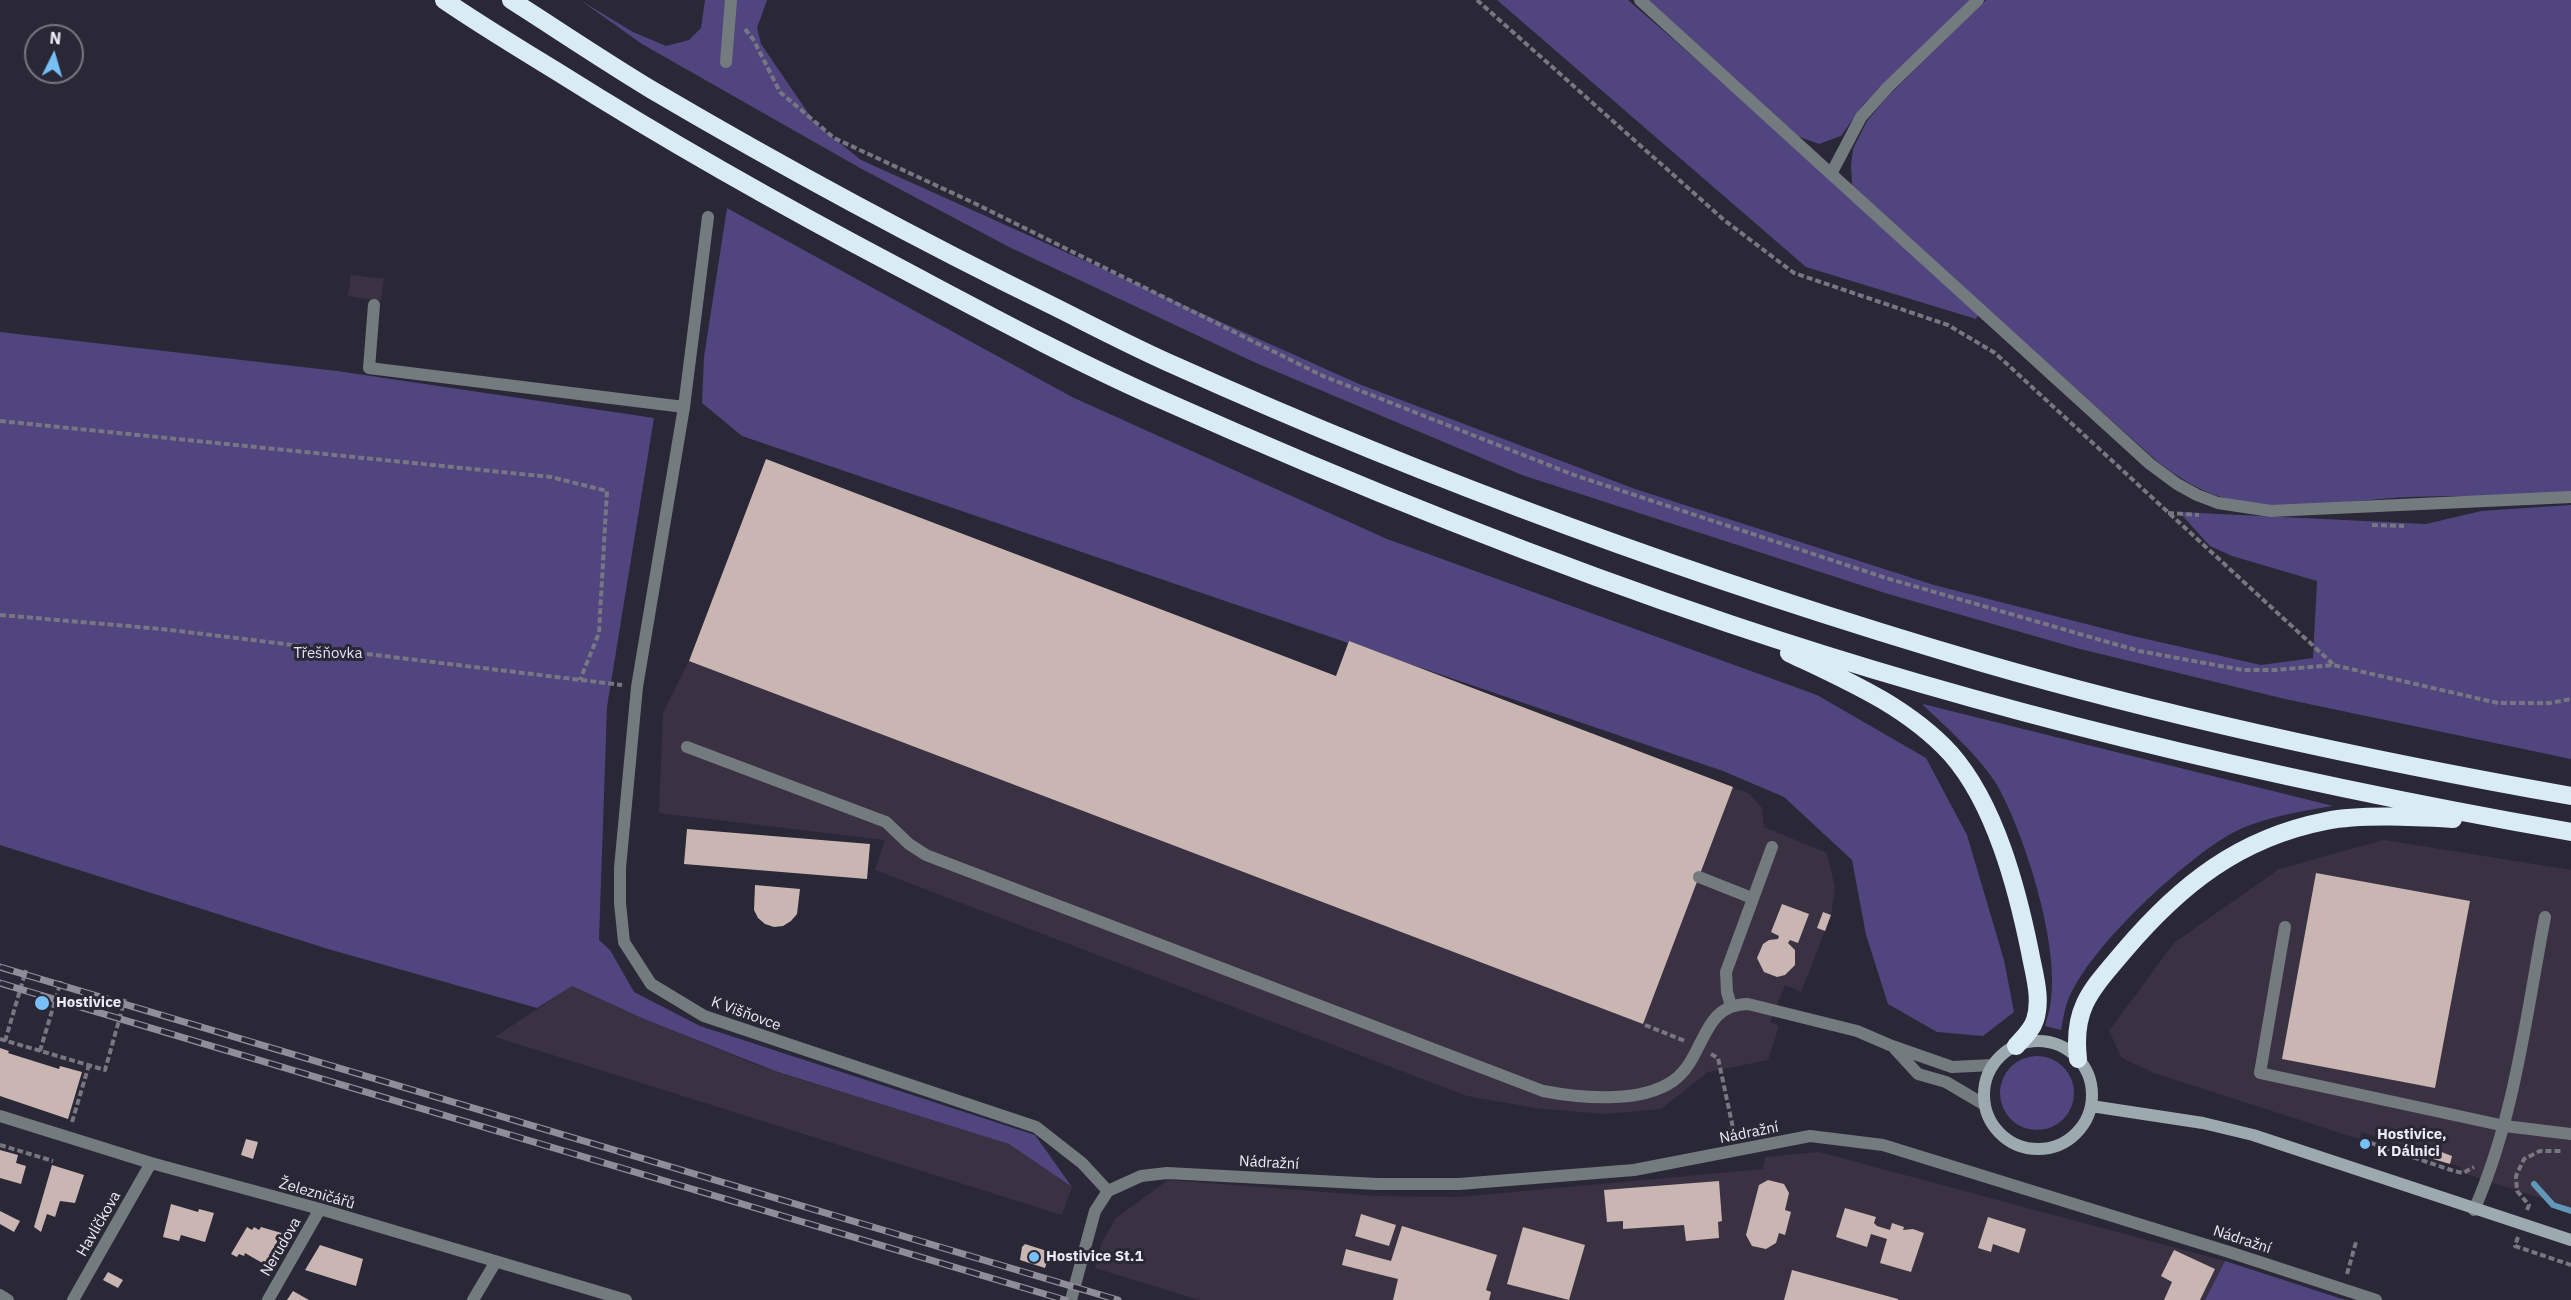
<!DOCTYPE html>
<meta charset="utf-8">
<style>
body{margin:0}
#map{position:relative;width:2571px;height:1300px;overflow:hidden;background:#2a2836;font-family:"IBM Plex Sans",sans-serif}
canvas{display:block}
.north{position:absolute;left:24px;top:24px;width:60px;height:60px;box-sizing:border-box;background:#2a2836;border:2px solid #787682;border-radius:50%;rotate:5deg;font-size:16px;font-weight:700;line-height:24px;text-align:center;color:#ececf5}
.north::after{content:'';display:block;margin:auto;width:21px;height:27px;background:#77c0f7;clip-path:polygon(50% 0,100% 100%,50% 72%,0 100%)}
</style>
<div id="map">
<canvas width="2571" height="1300"></canvas>
<div class="north">N</div>
</div>
<script>
const context = document.querySelector('canvas').getContext('2d');
context.lineJoin = 'round';
function paint(path, color) {
  context.fillStyle = color;
  context.fill(path, 'evenodd');
}
function stroke(path, color, width, dash) {
  context.strokeStyle = color;
  context.lineWidth = width;
  context.lineCap = dash ? 'butt' : 'round';
  context.setLineDash(dash || []);
  context.stroke(path);
}
function label(font, color, halo, rows, align = 'center') {
  context.font = font + ' "IBM Plex Sans",sans-serif';
  context.lineWidth = 6;
  context.setLineDash([]);
  context.textBaseline = 'middle';
  context.strokeStyle = halo;
  context.fillStyle = color;
  for (const [text, x, y, turn = 0] of rows) {
    context.save();
    context.translate(x, y);
    context.rotate((+turn || 0) * Math.PI / 180);
    context.textAlign = isNaN(turn) ? turn : align;
    if (halo) context.strokeText(text, 0, 0);
    context.fillText(text, 0, 0);
    context.restore();
  }
}
const industrial = new Path2D(`
 M351 275 384 279 381 301 348 296Z
 M766 459 1336 676 1349 641 1750 794 1762 808 1764 827 1827 853 1835 888 1831 915 1801 992 1785 985 1770 1022 1779 1026 1768 1060 1708 1072 1661 1109 1605 1114 1535 1108 1467 1096 875 870 885 840 659 813 663 713 689 661Z
 M2384 840 2571 870V1208L2463 1173 2461 1167 2362 1132 2359 1139 2154 1073 2122 1058 2109 1031 2174 943 2279 869Z
 M572 986 644 1019 767 1069 1009 1144 1072 1187 1062 1215 495 1037Z
 M1819 1152 2225 1261 2205 1300H1200L1095 1268 1101 1245 1115 1219 1168 1180 1376 1196 1460 1197 1763 1169 1765 1157Z`);
const green = new Path2D(`
 M580 0 633 32 666 46 689 40 701 28 705 0H767L757 28 761 44 815 123 861 160 1359 384 1635 489 1934 585 2133 636 2261 665 2313 658 2317 581 2232 556 2210 546 2179 512 2426 524 2481 511 2571 505V759L2285 699 2076 648 1885 593 1522 475 1256 363 1009 247 860 168 642 44Z
 M1497 0H1628C1747 102 1861 210 1979 313L1976 319 1806 267Z
 M1647 0H1972L1863 105 1841 136 1819 144 1797 136Z
 M1986 0H2571V494C2516 497 2462 495 2407 497 2347 500 2279 515 2221 497 2197 490 2177 476 2158 462L1857 193 1852 184 1851 166 1853 149 1867 121 1888 96Z
 M727 208 1072 397 1387 539 1817 695 1926 758 1967 835 2004 960 2014 1012 1983 1036 1937 1032 1888 1004 1866 935 1852 860 1784 797 1723 771 742 436 702 403 704 357Z
 M0 332 337 371 654 418 607 707 599 940 610 950 634 992 700 1026 1035 1135 1072 1187 1009 1144 775 1071 644 1019 572 986 537 1008 328 949 0 845Z
 M1923 705V704L2333 806C2301 811 2255 819 2227 836 2179 865 2086 950 2067 1003 2064 1011 2063 1021 2061 1030L2045 1026C2047 1018 2050 1009 2051 1000 2059 943 2025 835 1997 785 1981 758 1946 727 1923 705Z
 M2000 1093a37 37 0 1 1 74 0a37 37 0 1 1-74 0Z
 M2225 1261 2339 1298 2347 1300H2205Z`);
const stream = new Path2D(`
 M2534 1184 2553 1205 2571 1211`);
const building = new Path2D(`
 M766 459 1336 676 1349 641 1733 787 1643 1024 689 661Z
 M687 829 870 844 867 879 684 864Z
 M2316 873 2470 901 2435 1088 2282 1059Z
 M755 885 800 889 797 914 791 921 783 926 774 927 765 924 758 918 754 910Z
 M1782 904 1809 914 1798 943 1790 940 1788 943 1795 950V965L1785 975 1777 977 1764 972 1757 958 1763 944 1769 940 1778 939 1779 936 1771 932Z
 M1823 912 1831 915 1825 931 1817 928Z
 M0 1048 9 1051 8 1053 59 1069 60 1066 82 1072 68 1119 0 1096Z
 M246 1139 258 1142 253 1159 241 1155Z
 M0 1150 18 1155 16 1163 26 1166 21 1184 0 1178Z
 M2436 1150 2452 1156 2450 1164 2433 1159Z
 M52 1165 84 1175 75 1203 60 1201 55 1217 47 1214 41 1232 34 1227Z
 M1768 1180 1784 1184 1789 1193 1785 1210 1791 1212 1785 1235 1779 1233 1776 1243 1766 1249 1752 1246 1746 1235 1759 1185Z
 M1719 1181 1722 1221 1718 1222 1719 1238 1686 1241 1684 1225 1623 1229V1221L1607 1222 1604 1190Z
 M171 1204 198 1212 199 1209 214 1213 205 1242 181 1235 179 1241 163 1237Z
 M1845 1208 1876 1217 1874 1223 1877 1226 1890 1230 1892 1223 1904 1227 1903 1230 1913 1229 1924 1233 1911 1272 1880 1263 1887 1239 1871 1234 1867 1247 1836 1237Z
 M0 1211 20 1221 14 1232 0 1224Z
 M1361 1214 1396 1225 1389 1246 1355 1236Z
 M1988 1217 2026 1229 2019 1253 1993 1244 1991 1252 1978 1248Z
 M1402 1226 1497 1255 1486 1290 1491 1292 1489 1300H1393L1398 1279 1342 1265 1346 1249 1391 1261Z
 M247 1227 252 1230 254 1227 259 1230 261 1227 285 1234 287 1240 271 1268 245 1253 244 1256 239 1254 237 1257 231 1254Z
 M1523 1227 1585 1245 1569 1300 1507 1284Z
 M1025 1244 1050 1252 1045 1268 1020 1260 1022 1247Z
 M320 1245 363 1259 356 1286 305 1270Z
 M2174 1250 2215 1269 2200 1300H2164L2172 1282 2161 1276Z
 M1792 1270 1898 1299V1300H1784Z
 M108 1272 123 1280 118 1288 103 1280Z
 M293 1291 309 1300H287Z`);
const path = new Path2D(`
 M1477 0 1724 220 1794 273 1948 325 1995 353 2333 664
 M745 29 753 39 780 92 834 138 974 203 1323 376 1574 475 1886 578 2139 651 2243 670H2275L2333 665 2498 703H2550L2571 699
 M0 421 551 477 607 491 599 633 580 680
 M2168 513 2199 515
 M2372 525 2404 526
 M0 615 162 629 622 685
 M1645 1025 1685 1041
 M0 1039 105 1070 125 999
 M5 1041 26 970
 M40 1051 61 981
 M1711 1054 1718 1058 1733 1128 1723 1136
 M72 1122 89 1065
 M2362 1140 2454 1171 2463 1173 2474 1167
 M0 1145 53 1161
 M2527 1210 2529 1205 2517 1191 2516 1176 2524 1159 2540 1151H2562
 M2518 1237 2515 1246 2571 1265
 M2347 1274 2356 1242`);
const lane = new Path2D(`
 M1640 0 2150 464 2177 484 2197 495 2218 503 2271 511 2571 497
 M726 62 731 0
 M1831 174 1861 117 1888 87 1978 0
 M374 305 369 368 684 407
 M687 747 886 822 909 844 926 855 1543 1091C1580 1098 1640 1104 1673 1081 1706 1058 1700 1004 1748 1004L1857 1031 1892 1046 1952 1067 1993 1065
 M1699 877 1752 898
 M2285 927 2260 1073 2505 1126 2571 1134
 M1731 1006 1727 992 1726 972 1772 847
 M1895 1049 1918 1074 1946 1082 1985 1105
 M2474 1210C2515 1117 2526 1015 2545 917`);
const street = new Path2D(`
 M708 217 684 407 637 687 620 868V903L624 942 651 984 704 1016 1036 1127 1082 1163 1108 1191
 M0 1116 151 1163 320 1209 626 1300
 M1108 1191 1141 1176 1167 1173 1377 1184H1459L1634 1170 1810 1136 1883 1145 2229 1252 2376 1300
 M0 1295 8 1300
 M73 1300 151 1163
 M268 1300 320 1209
 M473 1300 495 1263
 M1071 1300 1095 1211 1108 1191`);
const secondary = new Path2D(`
 M1984 1095a54 54 0 1 1 108 0a54 54 0 1 1-108 0Z
 M2091 1106 2203 1123 2253 1135 2571 1240`);
const highway = new Path2D(`
 M444 0C482 26 522 50 561 74 672 144 786 208 902 269 987 314 1072 360 1160 399 1346 482 1537 559 1730 624 2003 716 2287 782 2571 832
 M511 0C558 30 604 61 652 90 783 167 918 240 1055 307 1095 327 1135 348 1176 366 1438 484 1707 582 1983 663 2176 719 2373 761 2571 796
 M1789 653C1846 680 1907 706 1951 754 1995 804 2017 888 2030 952 2034 974 2042 998 2035 1020 2032 1030 2023 1038 2016 1046
 M2078 1059C2072 1007 2092 989 2124 951 2180 885 2239 838 2326 821 2361 814 2416 817 2453 819`);
const rail = new Path2D(`
 M0 967 1118 1300
 M0 983 1065 1300`);
const markers = [
 [42,1003,8,"#77c0f7"],
 [2365,1144,6,"#77c0f7"],
 [1034,1257,6,"#77c0f7"]
];
const parkNames = [
 ["Třešňovka",328,654]
];
const poiNames = [
 ["Hostivice",56,1003],
 ["Hostivice,",2377,1135],
 ["K Dálnici",2377,1152],
 ["Hostivice St.1",1046,1257]
];
const streetNames = [
 ["K Višňovce",746,1014,20],
 ["Nádražní",1749,1133,-11],
 ["Nádražní",1269,1163,3],
 ["Železničářů",317,1194,16],
 ["Havlíčkova",99,1224,-60],
 ["Nádražní",2242,1240,18],
 ["Nerudova",281,1247,-60]
];
paint(industrial, '#3a3242');
paint(green, '#50457e');
stroke(stream, '#6197b7', 6);
paint(building, '#c9b5b1');
stroke(path, '#777682', 4, [6, 3]);
stroke(lane, '#737b7f', 12);
stroke(street, '#737b7f', 12);
stroke(secondary, '#9ca9af', 12);
stroke(highway, '#d9ecf6', 18);
stroke(rail, '#8e8d99', 7);
stroke(rail, '#2a2836', 4.5, [14]);
for (const [x, y, r, color] of markers) {
  const dot = new Path2D();
  dot.arc(x, y, r, 0, 2 * Math.PI);
  context.fillStyle = color;
  context.fill(dot);
  stroke(dot, '#2a2836', 2);
}
label('15px', '#e3e0f7', '#2a2836', parkNames);
label('bold 15px', '#ececf5', '#2a2836', poiNames, 'left');
label('15px', '#ececf5', '#2a2836', streetNames);
</script>
